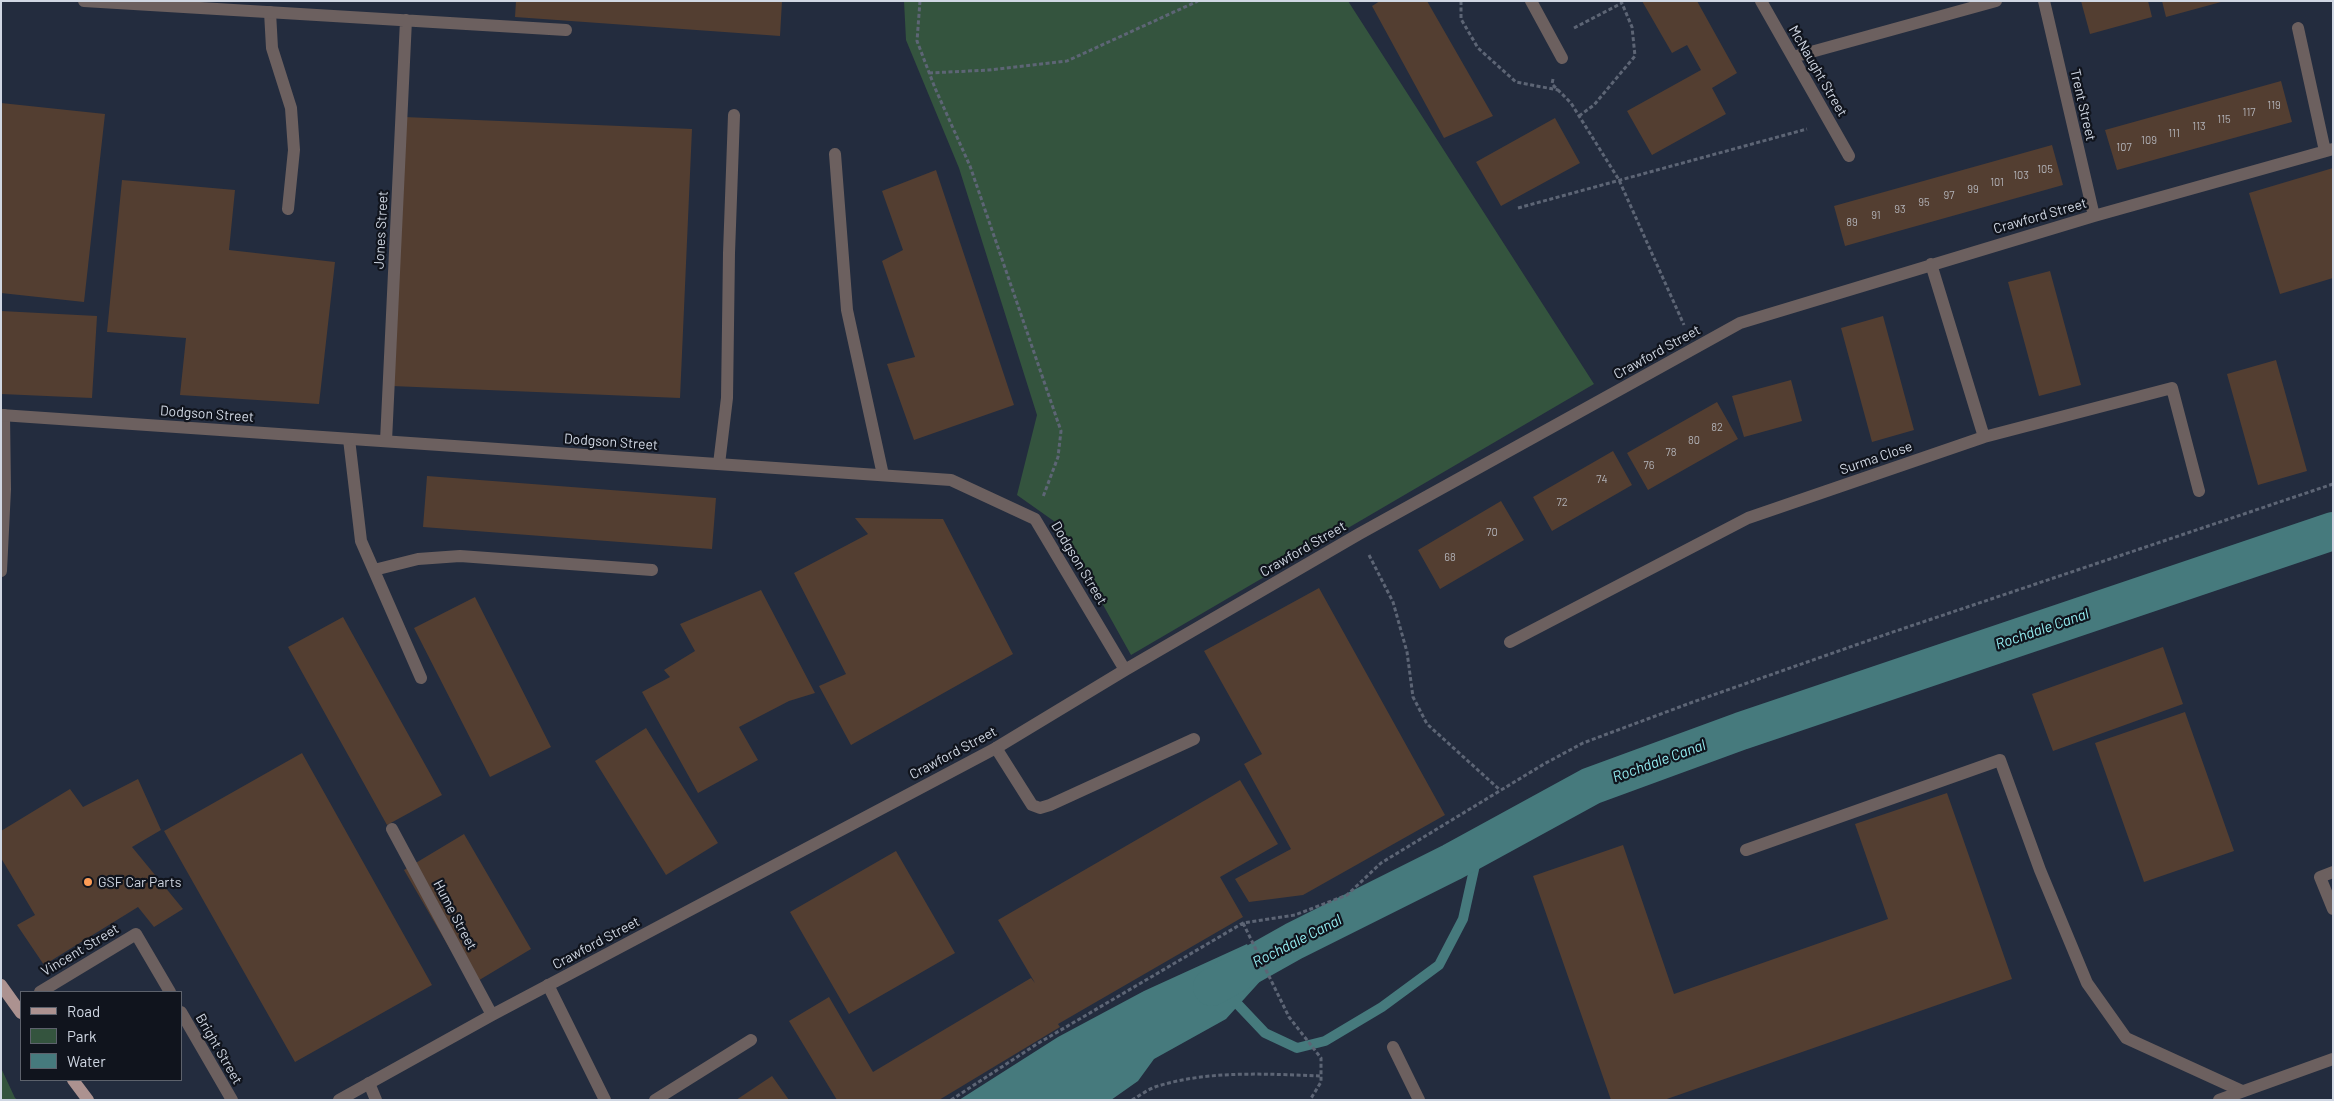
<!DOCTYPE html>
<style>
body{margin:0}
#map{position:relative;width:2334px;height:1101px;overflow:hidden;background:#232c3e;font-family:Barlow,sans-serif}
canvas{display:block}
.frame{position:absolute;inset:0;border:2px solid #d0d7e3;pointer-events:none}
.legend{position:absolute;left:20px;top:991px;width:162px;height:90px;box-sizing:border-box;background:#10141d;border:1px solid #5d626c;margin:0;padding:6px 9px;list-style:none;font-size:15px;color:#d0d7e3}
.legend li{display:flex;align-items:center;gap:10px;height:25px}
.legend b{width:25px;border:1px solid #5d626c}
</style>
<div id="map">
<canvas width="2334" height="1101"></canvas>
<div class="frame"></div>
<ul class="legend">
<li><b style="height:6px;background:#ac9290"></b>Road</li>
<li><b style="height:14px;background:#34543e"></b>Park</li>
<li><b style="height:14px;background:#467a7d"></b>Water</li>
</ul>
</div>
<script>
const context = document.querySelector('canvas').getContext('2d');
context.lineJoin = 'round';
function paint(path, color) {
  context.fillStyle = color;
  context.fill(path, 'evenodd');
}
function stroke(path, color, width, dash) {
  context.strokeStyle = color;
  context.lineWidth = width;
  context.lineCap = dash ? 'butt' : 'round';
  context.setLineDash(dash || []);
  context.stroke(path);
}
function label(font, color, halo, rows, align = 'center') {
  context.font = font + ' Barlow,sans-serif';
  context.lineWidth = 4.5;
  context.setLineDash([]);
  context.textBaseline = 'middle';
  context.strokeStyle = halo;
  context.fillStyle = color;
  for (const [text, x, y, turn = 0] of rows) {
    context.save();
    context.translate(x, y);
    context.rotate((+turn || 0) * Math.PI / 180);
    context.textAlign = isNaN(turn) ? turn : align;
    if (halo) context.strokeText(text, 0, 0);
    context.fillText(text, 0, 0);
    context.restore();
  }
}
const green = new Path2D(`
 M904 1H1348L1594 384 1131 655 1058 524 1017 495 1037 415 959 168 906 40Z
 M1 1068 15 1098 18 1100H1Z`);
const water = new Path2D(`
 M1247 944 1264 977 1226 1019 1154 1059 1138 1081 1111 1100H959L1058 1037 1144 991Z`);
const stream = new Path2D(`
 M1229 995 1265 1033 1297 1048 1325 1041 1382 1007 1439 965 1463 919 1479 847`);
const canal = new Path2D(`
 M1212 987 1294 941 1452 862 1591 786 1741 731 2333 531`);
const building = new Path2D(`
 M516 1H782L780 36 515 17Z
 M1380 1H1427L1493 116 1444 138 1372 6Z
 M1642 1H1697L1737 73 1712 88 1726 114 1652 155 1627 111 1701 70 1687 45 1672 53Z
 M2081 1H2148L2152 17 2090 34Z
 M2162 1H2221V2L2166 17Z
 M2281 81 2292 122 2117 170 2105 130Z
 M1 103 105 114 84 302 1 293Z
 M404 117 692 129 680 398 392 386Z
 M1555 118 1580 163 1501 206 1476 162Z
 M2052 145 2063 185 1845 246 1834 206Z
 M2333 168V278L2280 294 2249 193Z
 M936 170 1014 405 914 440 887 364 915 357 882 261 903 250 882 191Z
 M122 180 235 190 229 250 335 262 319 404 180 395 186 338 107 332Z
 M2050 271 2081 385 2039 396 2008 282Z
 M1 311 97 316 92 398 1 394Z
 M1883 316 1914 430 1872 442 1841 328Z
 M2276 360 2307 471 2258 485 2227 374Z
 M1791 380 1802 421 1744 437 1732 396Z
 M1717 402 1738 439 1648 490 1627 453Z
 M1613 451 1632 485 1552 531 1533 497Z
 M427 476 716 498 712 549 423 527Z
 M1501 501 1524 540 1440 589 1418 550Z
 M855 518 943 519 1013 654 851 745 819 686 846 674 794 573 868 534Z
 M1319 588 1445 815 1303 895 1249 902 1235 879 1291 849 1244 764 1262 754 1204 651Z
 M761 590 815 693 789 701 739 727 758 760 698 793 642 692 670 677 664 670 695 651 680 624Z
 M475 597 551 747 490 777 414 628Z
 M343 617 442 795 387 825 288 647Z
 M2163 647 2183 704 2053 751 2032 694Z
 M2185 712 2234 851 2144 882 2095 743Z
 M646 728 718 843 666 875 595 761Z
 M302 753 432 985 295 1062 164 831Z
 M138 779 161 830 132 847 183 909 154 927 138 907 44 965 17 925 35 915 1 858V831L70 789 83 807Z
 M1240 780 1278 844 1220 877 1243 917 1058 1024 1060 1027 939 1100H837L789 1021 829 997 873 1072 1031 978 1035 983 998 920Z
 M1947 793 2012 979 1664 1100H1611L1533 876 1623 845 1674 994 1888 919 1855 824Z
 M464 834 531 949 471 985 404 870Z
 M896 851 955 953 849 1014 790 912Z
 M772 1076 789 1100H736Z`);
const path = new Path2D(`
 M920 1 917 41 935 88 970 166 1061 431 1058 457 1043 497
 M1461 1V19L1478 48 1516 82 1558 90
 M1574 28 1622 3
 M929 73 989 70 1067 61 1198 1
 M1553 79 1552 84 1571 103 1619 180 1684 325
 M1579 116 1594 105 1635 56 1632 27 1621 1
 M1518 208 1807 129
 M1369 555 1393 602 1407 652 1413 697 1427 724 1500 790
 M1243 923 1289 1017 1321 1058V1082L1310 1100
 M951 1100 1037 1044 1243 923 1295 915 1347 895 1381 863 1544 764 1583 743 1693 702 1890 633 2333 484
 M1132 1100C1139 1096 1147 1090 1155 1087 1206 1070 1268 1074 1321 1076`);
const lane = new Path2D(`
 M270 12 272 48 291 108 294 150 288 209
 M835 154 847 310 883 475
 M349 439 361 541 421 678
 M719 464 727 398 729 253 734 115
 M374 570 418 559 460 556 652 570
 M1 571 5 489 4 415
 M996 748 1032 805 1040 808 1050 805 1194 739
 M1746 850 2000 760 2040 870 2087 983 2126 1038 2242 1091
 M2333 872 2320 877 2333 909
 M548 985 605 1100
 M369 1083 376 1100
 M655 1100 751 1040`);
const street = new Path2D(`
 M84 1 566 30
 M1531 1 1562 58
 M1761 1 1849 156
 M2044 1 2094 216
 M2298 28 2325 151
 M1793 57 1996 1
 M1931 264 1984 437
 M1 415 951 480 1035 519 1125 670
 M386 441 406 20
 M1510 642 1748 518 1984 437 2172 388 2199 491
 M392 829 492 1015
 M40 992 136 934 170 992
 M181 1012 232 1100
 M1393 1047 1419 1100
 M339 1100 492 1015 996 748 1125 670 1359 534 1740 323 2094 216 2333 149
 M2219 1100 2333 1059`);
const primary = new Path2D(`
 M1 985 21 1013
 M73 1080 88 1100`);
const markers = [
 [88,882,5,"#fd9c56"]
];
const numberNames = [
 ["119",2274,105],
 ["117",2249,112],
 ["115",2224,119],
 ["113",2199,126],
 ["111",2174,133],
 ["109",2149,140],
 ["107",2124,147],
 ["105",2045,169],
 ["103",2021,175],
 ["101",1997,182],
 ["99",1973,189],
 ["97",1949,195],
 ["95",1924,202],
 ["93",1900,209],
 ["91",1876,215],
 ["89",1852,222],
 ["82",1717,427],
 ["80",1694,440],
 ["78",1671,452],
 ["76",1649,465],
 ["74",1602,479],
 ["72",1562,502],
 ["70",1492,532],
 ["68",1450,557]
];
const streetNames = [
 ["McNaught Street",1818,71,60],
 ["Trent Street",2083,105,77],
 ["Crawford Street",2040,216,-16],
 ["Jones Street",381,230,-87],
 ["Crawford Street",1657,352,-29],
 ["Dodgson Street",207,414,4],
 ["Dodgson Street",611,442,4],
 ["Surma Close",1876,458,-19],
 ["Crawford Street",1303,549,-30],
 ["Dodgson Street",1079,563,59],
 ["Crawford Street",953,753,-28],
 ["Hume Street",455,915,62],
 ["Crawford Street",596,943,-28],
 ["Vincent Street",80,950,-31],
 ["Bright Street",219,1049,60]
];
const poiNames = [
 ["GSF Car Parts",98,882]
];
const waterNames = [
 ["Rochdale Canal",2042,629,-19],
 ["Rochdale Canal",1659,761,-20],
 ["Rochdale Canal",1297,941,-27]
];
paint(green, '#34543e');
paint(water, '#467a7d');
stroke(stream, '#467a7d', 10);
stroke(canal, '#467a7d', 38);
paint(building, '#533e31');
stroke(path, '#5d6575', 3, [4, 2.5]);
stroke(lane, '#6c605f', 12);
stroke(street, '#6c605f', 12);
stroke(primary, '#ac9290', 12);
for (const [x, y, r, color] of markers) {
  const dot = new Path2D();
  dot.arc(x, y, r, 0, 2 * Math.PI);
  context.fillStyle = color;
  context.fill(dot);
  stroke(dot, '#10141d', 2);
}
label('11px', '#b1b1b6', null, numberNames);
label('14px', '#d0d7e3', '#10141d', streetNames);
label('14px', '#d0d7e3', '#10141d', poiNames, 'left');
label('italic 15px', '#94eef2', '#10141d', waterNames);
</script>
